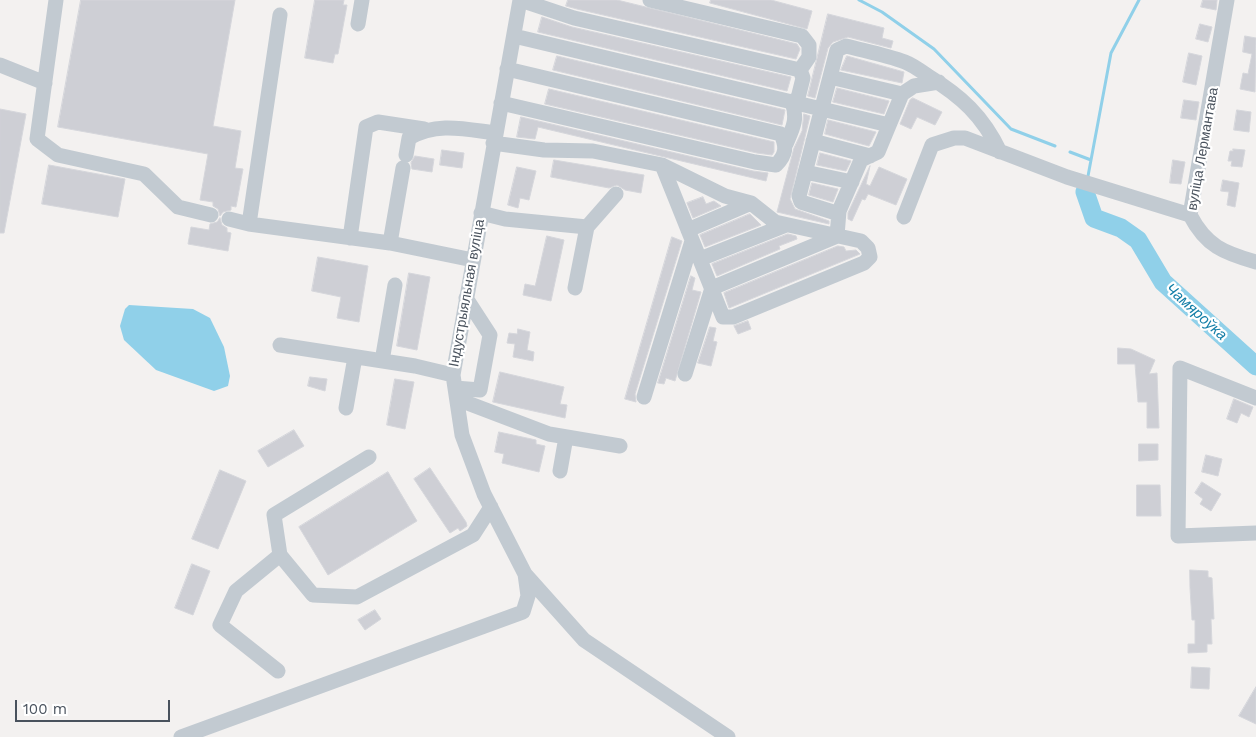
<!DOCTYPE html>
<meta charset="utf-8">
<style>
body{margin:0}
#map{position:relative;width:1256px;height:737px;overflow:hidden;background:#f3f1f0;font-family:"Work Sans",sans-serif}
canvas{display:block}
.scale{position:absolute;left:15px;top:700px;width:155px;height:22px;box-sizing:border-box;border:2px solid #49525d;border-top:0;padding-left:6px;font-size:15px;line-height:18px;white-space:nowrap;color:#49525d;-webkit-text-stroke:4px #fff;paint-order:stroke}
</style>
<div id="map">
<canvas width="1256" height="737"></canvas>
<div class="scale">100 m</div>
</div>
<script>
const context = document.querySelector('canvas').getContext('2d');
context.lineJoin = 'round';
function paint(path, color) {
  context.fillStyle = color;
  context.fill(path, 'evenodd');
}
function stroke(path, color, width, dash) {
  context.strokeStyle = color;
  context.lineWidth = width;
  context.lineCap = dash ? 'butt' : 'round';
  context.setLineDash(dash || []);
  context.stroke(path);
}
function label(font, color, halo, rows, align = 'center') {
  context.font = font + ' "Work Sans",sans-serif';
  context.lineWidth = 4.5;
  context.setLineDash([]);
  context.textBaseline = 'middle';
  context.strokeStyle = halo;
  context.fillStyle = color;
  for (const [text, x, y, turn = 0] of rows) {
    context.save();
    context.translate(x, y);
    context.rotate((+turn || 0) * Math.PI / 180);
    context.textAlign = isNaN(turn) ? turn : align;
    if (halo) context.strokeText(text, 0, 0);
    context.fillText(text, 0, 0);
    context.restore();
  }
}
const water = new Path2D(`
 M129 305 193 309 210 318 224 347 230 376 228 386 214 391 156 370 124 340 120 326 125 309Z`);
const stream = new Path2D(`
 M859 0 882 12 934 49 1011 129 1055 146
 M1070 152 1091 160
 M1088 176 1111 53 1139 0`);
const river = new Path2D(`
 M1085 192 1094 218 1121 228 1138 240 1163 282 1256 366`);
const building = new Path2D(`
 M81 0H235L213 126 241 131 235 168 243 169 236 207 231 206V210L223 212 220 216 218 209 213 206V202L200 200 208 154 58 127Z
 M315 0H344L343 5H347L338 54H335L333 63 305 58Z
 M568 0H617L797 44 800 49 796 59 577 9 566 6Z
 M711 0H771L812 11 807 29 710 3Z
 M1203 0H1217L1216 10 1201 7Z
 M828 14 884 28 882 38 893 41 891 48 848 37 833 42 828 48 815 98 808 96Z
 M542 17 572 27 791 77 787 91 538 32Z
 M1200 24 1212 27 1208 42 1196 39Z
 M1245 36 1256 38 1255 92 1240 89 1243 73 1248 74 1252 54 1243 52Z
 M1189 53 1202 56 1196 85 1183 82Z
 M557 56 785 110 782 125 553 70Z
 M847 56 904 72 902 83 841 70Z
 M837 88 889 101 884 114 833 102Z
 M549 89 774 142V152L772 155 757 153 545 104Z
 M913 98 942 112 935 125 917 117 911 129 900 124 910 100Z
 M1184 100 1199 102 1196 120 1181 118Z
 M0 109 26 114 4 233H0Z
 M1237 110 1251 112 1249 132 1234 130Z
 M804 114 810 116 790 199 795 209 829 221V224L777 212 794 148 802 131Z
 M521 117 753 171 768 173 766 181 538 127 535 139 517 137Z
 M828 120 876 132 869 146 825 134Z
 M1233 149 1245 150 1242 167 1231 166 1232 161H1228L1230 151H1233Z
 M442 150 464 153 462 168 440 165Z
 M820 153 851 161 846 171 817 165Z
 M415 156 434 159 432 172 412 169 411 163Z
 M554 160 644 175 641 193 625 190 617 185 609 188 551 177Z
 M1173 160 1185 162 1181 184 1170 183Z
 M49 165 125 179 118 217 42 204Z
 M870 166 866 184 870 186 879 167 907 179 896 205 868 194 865 200 862 199 852 221 848 219V213Z
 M517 167 536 171 529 200 520 198 518 208 508 205Z
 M1223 180 1239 183 1235 207 1227 205 1229 192 1221 191Z
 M812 183 838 189 833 202 809 195Z
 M703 197 706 204 714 201 721 206 693 218 687 203Z
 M750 214 761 225 705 247 700 235Z
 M220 218 222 225 227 228V232L231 233 228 251 188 244 191 227 209 230 210 224 217 222Z
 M788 234 796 236 797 239 779 246 780 249 717 276 712 264Z
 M547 236 564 240 551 301 523 295 525 284 535 286Z
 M672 237 682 241 635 394 636 402 625 399Z
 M838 246 844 247 846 251 856 250 860 254 729 308 724 293Z
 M318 257 368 266 359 322 337 318 341 297 312 291Z
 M409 273 430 277 417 350 397 346Z
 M691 276 695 278 692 290 701 292 675 381 666 378 664 384 658 383Z
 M748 321 751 329 738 334 734 326Z
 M710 327 716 328 713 341 717 342 711 366 698 363Z
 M518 329 530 332 527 350 534 352 533 361 513 357 515 344 507 343 509 333 517 334Z
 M1118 348 1131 349 1155 360 1149 374 1157 373 1159 428H1147V402H1138L1135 364H1118Z
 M500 372 564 387 560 404 567 405 565 418 493 402Z
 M310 377 327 379 325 391 308 386Z
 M395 379 414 382 405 429 387 425Z
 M1234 399 1253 407 1249 417 1241 413 1237 423 1227 419Z
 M294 430 304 446 268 467 258 451Z
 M499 432 536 440V444L545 446 539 472 502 463 504 454 495 452Z
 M1139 444H1158V460L1139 461Z
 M1206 455 1222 459 1218 476 1202 472Z
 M430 468 466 522 467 526 460 531 458 528 450 533 414 479Z
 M220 470 246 481 218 549 192 539Z
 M388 472 417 521 328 575 299 527Z
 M1202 482 1221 494 1211 511 1200 504 1203 499 1195 493Z
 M1137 485H1160L1161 516H1137Z
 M192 564 210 571 193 615 175 608Z
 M1190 570 1208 571V577L1212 578 1214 619H1211L1212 644H1207V652L1188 653V644H1195V620H1192L1190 588Z
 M375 610 381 619 365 630 358 620Z
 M1192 667 1210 668 1209 689 1191 688Z
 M1256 687V724L1239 716Z`);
const minor = new Path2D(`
 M56 0 37 139 58 155 144 174 178 207 211 215
 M520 0 453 375 462 435 484 494 525 574 584 640 728 737
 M650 0 802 36 809 45V57L800 70
 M1227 0 1190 215C1206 246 1224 253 1256 262
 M358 24 362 0
 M514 36 792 102 798 98 803 78 800 70 574 18 520 0
 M0 65 45 83
 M830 77 902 94
 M939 82 914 86 902 94 878 152 861 160 839 211 833 212 801 202 799 196 837 50 846 46C865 51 886 55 905 62 913 65 921 71 928 76 961 96 983 116 1000 152
 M501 103 755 162 776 165C786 155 787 147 781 134L507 69
 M813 141 870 156
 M493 143 544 150 593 151 662 165 725 196 751 203 775 222 861 241 868 248 870 257 864 263 733 317H723L662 165
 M786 144C793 128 798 119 792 102L889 125
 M406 155 409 138C437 122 464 129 495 133
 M805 172 852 182
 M481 213 505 219 587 227 616 194
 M904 217 932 145 954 138H965L1067 177 1190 215
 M229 219 249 224 390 243 473 260
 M249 224 280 15
 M688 230 751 203
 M350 238 366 127 378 122 424 129
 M390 243 403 168
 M700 259 786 225
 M575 288 587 227
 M280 345 415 366 453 375
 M382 361 395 285
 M685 374 712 288 837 236 839 211
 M455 388 480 390 490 335 466 298
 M644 397 692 241
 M1256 398 1180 368 1178 536 1256 533
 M457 399 549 434 620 446
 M346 408 355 357
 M369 457 274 515 280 555 313 595 357 597 473 535 491 507
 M560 471 566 437
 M278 671 220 625 236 591 280 555
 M181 737 523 612 528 596 525 574`);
const streetNames = [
 ["вуліца Лермантава",1203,149,-80],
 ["Індустрыяльная вуліца",467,293,-80]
];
const waterNames = [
 ["Чамяроўка",1196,312,42]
];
paint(water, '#90d0e9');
stroke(stream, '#90d0e9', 3);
stroke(river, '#90d0e9', 19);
paint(building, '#cecfd5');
stroke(building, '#d5d6db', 1);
stroke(minor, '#c2cad1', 15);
label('14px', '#49525d', '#fff', streetNames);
label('italic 15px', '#137ea7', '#fff', waterNames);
</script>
